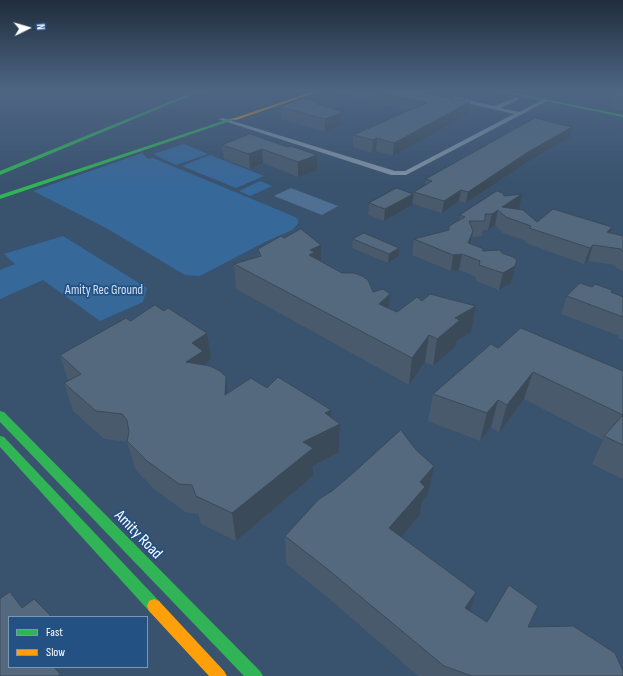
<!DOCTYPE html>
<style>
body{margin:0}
#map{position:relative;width:623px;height:676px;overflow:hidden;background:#39526e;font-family:"Sofia Sans Condensed",sans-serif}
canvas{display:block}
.legend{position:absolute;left:8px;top:616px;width:140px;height:52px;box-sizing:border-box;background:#235184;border:1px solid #7b97b5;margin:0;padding:5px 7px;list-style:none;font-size:12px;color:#fff}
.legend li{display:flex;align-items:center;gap:8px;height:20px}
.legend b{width:20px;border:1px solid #7b97b5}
.north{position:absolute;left:8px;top:8px;width:40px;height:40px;-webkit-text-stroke:3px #235184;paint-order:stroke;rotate:85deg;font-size:11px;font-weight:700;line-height:16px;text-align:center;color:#fff}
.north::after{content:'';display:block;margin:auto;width:14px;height:18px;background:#fff;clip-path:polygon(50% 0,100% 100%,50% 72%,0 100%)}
</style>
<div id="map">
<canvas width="623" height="676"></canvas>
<ul class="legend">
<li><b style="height:5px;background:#30b455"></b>Fast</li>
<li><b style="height:5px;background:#ff9f0a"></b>Slow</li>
</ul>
<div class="north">N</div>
</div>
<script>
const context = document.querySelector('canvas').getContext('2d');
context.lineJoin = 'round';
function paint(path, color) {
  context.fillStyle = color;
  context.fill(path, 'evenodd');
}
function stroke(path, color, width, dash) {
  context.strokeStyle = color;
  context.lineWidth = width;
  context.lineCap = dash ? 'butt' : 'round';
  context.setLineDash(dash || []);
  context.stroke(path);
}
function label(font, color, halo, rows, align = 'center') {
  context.font = font + ' "Sofia Sans Condensed",sans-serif';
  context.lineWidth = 3.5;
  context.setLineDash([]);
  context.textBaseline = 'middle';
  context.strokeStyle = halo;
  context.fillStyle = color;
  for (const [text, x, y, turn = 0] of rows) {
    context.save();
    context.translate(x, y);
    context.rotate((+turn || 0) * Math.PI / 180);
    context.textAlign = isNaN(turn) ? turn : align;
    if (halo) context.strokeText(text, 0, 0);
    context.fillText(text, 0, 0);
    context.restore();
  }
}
const green = new Path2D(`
 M184 144 208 154 176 165 153 154Z
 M142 153 148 159 153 158 293 216 298 219V224L292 230 265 242 200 276 185 275 106 228 33 191Z
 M210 155 264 176 236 188 182 166Z
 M260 181 272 186 250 196 239 191Z
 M63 236 147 288 143 302 100 321 43 280 0 299V270L15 264 4 254Z`);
const water = new Path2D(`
 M291 188 338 206 322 215 274 196Z`);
const street = new Path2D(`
 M455 97 494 106 516 97 518 98V100L501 108 519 112 544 99 549 100 406 175H391L218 119 223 118 395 171H405L514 114 453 100V98Z`);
const fast = new Path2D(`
 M196 91H201L0 175V171Z
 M498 91H504L623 115V117Z
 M232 118 236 119 0 199V195Z
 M0 411 4 412 260 671 263 676H244L0 422Z
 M0 436 4 437 159 601 161 606 159 611 154 613 149 611 0 447Z`);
const slow = new Path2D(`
 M315 91H320L236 120 232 119Z
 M154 599 159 601 224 671 227 676H209L149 611 147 606 149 601Z`);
const wall = new Path2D(`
 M342 91H434L433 94 468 114 393 156 376 151 372 153 353 147V135L409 111 342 95Z
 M623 91V111L610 108 614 96Z
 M320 102V105L343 112 342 124 325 132 281 119 280 107Z
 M572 127 570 137 526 163 466 203 459 201 442 213 413 204 414 192 425 185 426 179Z
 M250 134 317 170 298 177 263 163 250 169 224 159 222 145Z
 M413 194 412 205 384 221 368 215 369 203Z
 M504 196 519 209 518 210 537 222 610 232 623 236V271L621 270 616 268 615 265 588 261 584 264 525 243 526 241 503 233 495 225 488 230H483L482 236 472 237 471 244 483 251 502 253 517 260 511 283 499 290 476 281V277L467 273 459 270 451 271 412 255 414 239 448 230 449 226 460 220V215Z
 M284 238 321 245V261L373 292 389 308 397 312 422 301 476 306 471 332 457 341 455 347 433 366 425 362 409 385 236 289 234 264 259 257 258 249Z
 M353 239 399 256 388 263 352 248Z
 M592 287 612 290V292L623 297V340L618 338 619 336 561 314 567 296Z
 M130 321 211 359 205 364V365L228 394 267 388 331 417 340 424 339 452 313 466V476L236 541 201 524 198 514 185 512 154 489 135 469 127 442 104 439 73 411 64 383 68 381 60 355Z
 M498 348 623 371V478H620L592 464 603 440 524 399 499 433 491 427 480 441 428 421 433 394Z
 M428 494 422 502 420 515 401 537 470 611 487 622 528 627 623 676H418L326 596 286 564 285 536Z`);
const shadedWall = new Path2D(`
 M430 91H434L433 99 426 93Z
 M470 102 468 114 393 156 394 143Z
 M343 112 342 124 325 132V119Z
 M572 127 570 137 526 163 466 203 468 192 528 152Z
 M377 138 376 151 372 153 373 140Z
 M262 149 263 163 250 169 249 154Z
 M317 155V170L298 177V162Z
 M461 190 459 201 442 213 444 201Z
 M413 194 412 205 384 221 385 209Z
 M522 194 519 209 506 218 502 207Z
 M498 210 495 225 488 230 492 214Z
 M612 227 607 243V232Z
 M473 231 470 247 468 243Z
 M321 245V269L309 255 310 250Z
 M593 245 588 261 584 264 590 248Z
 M399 248V256L388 263 389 254Z
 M462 254 459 270 451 271 453 255Z
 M517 260 511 283 499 290 503 273Z
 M390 294 388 320 379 304Z
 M476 306 471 332 457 341 455 347 433 366 437 339 455 318Z
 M207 333 211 359 205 364 207 378 186 362 192 343Z
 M429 335 425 362 409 385 412 358Z
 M533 372 524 399 499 433 507 405Z
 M226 377 229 404 225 395Z
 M498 400 491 427 480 441 487 413Z
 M331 410V429L340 424 339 452 313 466V476L236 541 232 513 303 442 325 413Z
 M434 466 428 494 422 502 420 515 385 556 389 528 420 482Z
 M476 592 467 619 465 608Z`);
const building = new Path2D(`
 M372 91H430L426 93 470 102 394 143 377 138 373 140 353 135 426 103Z
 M618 91H623V98L614 96Z
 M304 98 320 102 317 104 343 112 325 119 280 107Z
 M535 118 572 127 528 152 468 192 461 190 444 201 414 192 432 181 426 179Z
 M250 134 288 147 291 146 317 155 298 162 262 149 249 154 222 145Z
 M397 188 413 194 385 209 369 203Z
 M497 191 503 193 504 196 522 194 502 207 523 210 537 222 553 209 612 227 607 232 623 236V252L622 251 621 249 593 245 590 248 529 228 531 226 506 217 498 210 492 214H485V221H469L473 231 468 243 482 248 483 251 500 250 502 253 513 257 517 260 515 266 503 273 479 265 480 261 470 257 462 254 453 255 414 239 449 230V226L465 217 460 215Z
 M301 229 321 245 310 250 315 252 309 255 342 273H354L362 276 368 280 373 292 383 289 390 294 379 304 397 312 417 297 422 301 430 294 476 306 455 318 460 320 437 339 429 335 412 358 234 264 261 256 258 249 281 236 284 238Z
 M364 233 399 248 389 254 353 239Z
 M580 283 592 287 595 284 612 290 611 292 623 297V317L567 296Z
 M155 305 164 311 168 308 207 333 192 343 203 351 186 362 210 366 220 371 226 377 225 395 251 378 267 388 278 377 331 410 325 413 340 424 303 442 313 448 232 513 196 496 192 485 179 484 147 461 127 441 129 432 127 420 122 414 96 411 64 383 81 374 60 355 126 318 130 321Z
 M521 328 623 371V445L604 436 623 415 533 372 507 405 498 400 487 413 433 394 491 344 498 348Z
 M401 430 416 450 434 466 420 482 425 487 389 528 476 592 465 608 487 622 509 585 538 606 528 627 573 626 615 653 623 671V676H472L444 666 326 568 285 536 319 499 332 491 352 474Z
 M10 592 22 608 34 599 50 615 48 617H9V667H54L60 674 58 676H0V599Z`);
const parkNames = [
 ["Amity Rec Ground",104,291]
];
const nearStreetnames = [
 ["Amity Road",138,535,46]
];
paint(green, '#37689a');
paint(water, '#4f6f93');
paint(street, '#8091a4');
paint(fast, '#30b455');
paint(slow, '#ff9f0a');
paint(wall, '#485a6c');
paint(shadedWall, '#3b4a58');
paint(building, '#54697e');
stroke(building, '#3b4a58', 1);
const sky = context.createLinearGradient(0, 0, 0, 185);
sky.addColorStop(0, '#1f2d3c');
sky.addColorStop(0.49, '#4e6684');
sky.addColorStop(1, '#4e668400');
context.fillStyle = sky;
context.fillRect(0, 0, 623, 185);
label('13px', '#d0e3f6', '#235184', parkNames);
label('16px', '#fff', '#235184', nearStreetnames);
</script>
